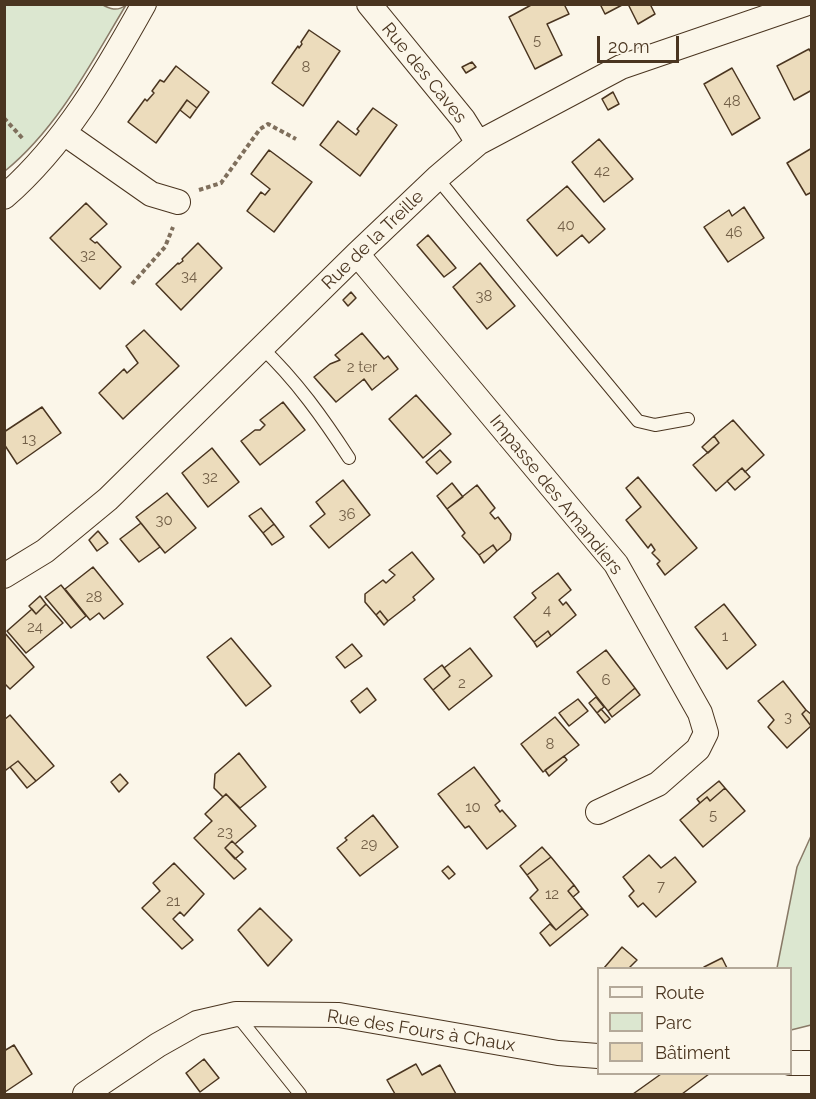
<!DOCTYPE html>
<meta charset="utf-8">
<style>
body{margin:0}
#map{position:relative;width:816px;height:1099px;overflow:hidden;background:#fbf6e9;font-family:Raleway,sans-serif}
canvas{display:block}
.frame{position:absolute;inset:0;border:6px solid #4a3520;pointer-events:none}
.legend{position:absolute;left:597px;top:967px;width:195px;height:108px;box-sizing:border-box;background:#fbf6e9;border:2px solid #b4a999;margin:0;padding:8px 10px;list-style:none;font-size:18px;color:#4a3520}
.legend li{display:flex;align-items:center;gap:12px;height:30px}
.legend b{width:30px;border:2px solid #b4a999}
.scale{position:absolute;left:597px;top:36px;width:82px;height:27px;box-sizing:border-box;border:3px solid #4a3520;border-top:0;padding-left:8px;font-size:18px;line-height:21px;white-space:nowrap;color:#4a3520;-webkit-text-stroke:4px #fbf6e9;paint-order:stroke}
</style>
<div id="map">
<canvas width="816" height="1099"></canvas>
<div class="frame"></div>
<ul class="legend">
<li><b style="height:8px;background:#fbf6e9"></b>Route</li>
<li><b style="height:16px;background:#dce7d0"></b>Parc</li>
<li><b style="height:16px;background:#ecdcbc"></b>Bâtiment</li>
</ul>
<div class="scale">20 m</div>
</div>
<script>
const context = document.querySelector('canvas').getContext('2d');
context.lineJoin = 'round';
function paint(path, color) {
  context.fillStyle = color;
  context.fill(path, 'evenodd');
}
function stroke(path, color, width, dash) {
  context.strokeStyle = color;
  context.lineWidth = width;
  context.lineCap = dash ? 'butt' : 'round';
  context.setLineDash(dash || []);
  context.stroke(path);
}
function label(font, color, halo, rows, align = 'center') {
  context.font = font + ' Raleway,sans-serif';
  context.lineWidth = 4.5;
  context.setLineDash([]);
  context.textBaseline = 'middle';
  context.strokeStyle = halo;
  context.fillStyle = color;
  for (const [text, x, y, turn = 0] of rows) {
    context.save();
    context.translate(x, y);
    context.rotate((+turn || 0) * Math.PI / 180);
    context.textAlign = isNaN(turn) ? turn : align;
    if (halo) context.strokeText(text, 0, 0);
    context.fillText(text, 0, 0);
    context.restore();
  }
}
const green = new Path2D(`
 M101 4C110 9 117 12 126 5 91 63 58 128 5 171V5Z
 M811 836V1025L791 1030 790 968H777L797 867Z`);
const building = new Path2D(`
 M533 4H564L569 14 547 24 562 55 535 69 509 17Z
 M600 4H624L605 14Z
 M628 4H650L655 14 638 24Z
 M309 30 340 51 303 106 272 83 298 46 299 48 302 44 301 42Z
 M809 49 812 54V90L794 100 777 66Z
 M472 62 476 67 466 73 462 67Z
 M176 66 209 92 197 108 187 100 156 143 128 122 145 99 147 101 154 93 152 91 160 80 164 82Z
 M732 68 760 118 732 135 704 84Z
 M613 92 619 104 608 110 602 99Z
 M187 100 197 108 190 118 180 110Z
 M373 108 397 125 360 176 320 145 338 121 356 135 359 131 357 129Z
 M599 139 633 179 604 202 572 162Z
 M812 148V192L806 195 787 163Z
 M269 150 312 182 274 232 247 211 261 192 265 195 270 189 251 174Z
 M567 186 605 229 589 243 582 235 557 256 527 220Z
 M86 203 107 224 90 239 95 243 97 242 121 267 100 289 50 238Z
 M744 207 764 238 728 262 704 227 729 210 732 216Z
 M428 235 456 268 444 277 417 245Z
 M198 243 222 268 181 310 156 284 178 263 179 264 183 261 182 259Z
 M480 263 515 306 487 329 453 287Z
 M351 292 356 298 348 306 343 300Z
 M144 330 179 366 123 419 99 393 124 369 127 373 138 363 126 346Z
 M362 333 384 359 388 356 398 369 372 390 364 379 336 402 314 377 330 364 340 360 335 355Z
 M416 395 451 434 423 458 389 419Z
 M283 402 305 430 260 465 241 441 255 430H260L265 425 260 420Z
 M42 407 61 433 17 464 4 444V432Z
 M733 420 764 455 745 472 742 468 716 491 693 465 719 443 714 436Z
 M714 436 719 443 708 453 702 447Z
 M212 448 239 482 208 507 182 473Z
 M440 450 451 462 437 474 426 462Z
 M742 468 750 477 735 490 727 481Z
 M638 477 697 548 665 575 657 564 660 561 652 553 655 550 651 544 648 548 626 520 641 507 626 488Z
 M343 480 370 515 329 548 310 526 325 514 316 502Z
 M452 483 463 497 447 509 437 496Z
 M477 485 495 508 490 513 495 519 498 517 511 534 510 540 497 551 493 545 479 555 462 536 465 533 447 509Z
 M167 493 196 528 165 553 136 517Z
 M261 508 274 524 263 533 249 516Z
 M141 523 160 547 139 562 120 539Z
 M274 524 284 537 272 545 263 533Z
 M98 531 108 543 97 551 89 540Z
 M493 545 497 551 484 563 479 555Z
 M412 552 434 579 413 597 415 600 388 621 380 611 376 615 365 602V594L383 580 386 583 395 575 389 570Z
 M93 567 123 604 104 619 99 613 90 620 65 589Z
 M558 573 571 590 559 600 563 605 566 602 576 615 551 636 548 631 534 642 514 617 536 598 532 593Z
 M61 585 86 616 71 628 45 597Z
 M40 596 46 604 36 614 29 606Z
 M46 604 63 623 26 653 7 631 32 609 36 614Z
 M724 604 756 645 727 669 695 627Z
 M380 611 388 621 384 625 376 615Z
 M548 631 551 636 537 647 534 642Z
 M4 632 34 667 10 689 4 683Z
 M231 638 271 686 246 706 207 657Z
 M352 644 362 656 345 668 336 657Z
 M470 648 492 676 449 710 433 690 450 676 444 668Z
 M606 650 635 688 608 711 577 672Z
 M442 665 450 676 433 690 424 679Z
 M783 681 806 710 802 714 811 726 787 748 768 727 774 720 758 701Z
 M367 688 376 700 360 713 351 701Z
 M635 688 640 695 612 717 608 711Z
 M596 697 604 707 597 713 589 703Z
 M578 699 588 711 569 726 559 713Z
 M601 709 610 719 605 723 597 713Z
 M806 710 812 715 811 726 802 714Z
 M10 715 54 766 36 781 18 761 6 770 4 767V720Z
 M555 717 579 745 543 772 521 744Z
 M239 753 266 787 240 808 226 794 223 797 214 788 215 774Z
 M564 756 567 760 549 776 545 770Z
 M18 761 36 781 27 788 10 767Z
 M474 767 500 801 495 805 500 812 502 810 516 826 487 849 469 826 465 828 438 794Z
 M120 774 128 783 119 792 111 782Z
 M719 781 725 788 710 801 707 797 700 803 697 799Z
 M725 788 745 811 703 847 680 820 707 797 710 801Z
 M226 794 256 826 235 844 232 841 225 848 246 869 234 879 194 838 212 821 205 814Z
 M373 815 398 847 360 876 337 848 347 840 345 838Z
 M232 841 243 852 235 859 225 848Z
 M542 847 551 857 527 875 520 866Z
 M649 855 661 868 675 857 696 882 656 917 643 903 638 907 629 896 634 891 623 877Z
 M551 857 574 885 568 891 582 908 556 930 530 898 538 890 527 875Z
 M174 863 204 894 184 916 180 912 173 919 193 940 182 949 142 908 160 891 153 883Z
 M448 866 455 874 449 879 442 871Z
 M574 885 579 892 573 897 568 891Z
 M260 908 292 940 268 966 238 930Z
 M582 908 588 915 550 946 540 933 550 924 556 930Z
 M622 947 637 960 629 968H604Z
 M722 958 727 968H704V967Z
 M14 1045 32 1074 5 1092 4 1094V1051Z
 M204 1059 219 1078 200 1092 186 1073Z
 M416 1064 422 1075 440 1065 456 1094H395L387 1080Z
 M661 1074H709L682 1094H633Z`);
const path = new Path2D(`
 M4 118 24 140
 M199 190 221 183 260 129 268 124 296 139
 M132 284 165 247 173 227`);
const lane = new Path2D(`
 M437 178 638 421 655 425 688 419
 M261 347C296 380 323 418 349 458
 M236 1014 300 1094`);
const street = new Path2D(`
 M369 4 463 119 478 143
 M64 133 151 194 178 202
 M4 197C65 144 105 74 144 4
 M357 254 616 564 700 713 706 733 698 749 658 784 598 812
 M4 576 45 551 108 499 357 254 437 178 478 143 621 67 805 4
 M790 1063H812
 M85 1094 158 1045 197 1023 236 1014 339 1015 558 1053 598 1056`);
const numberNames = [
 ["5",537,40],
 ["8",306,67],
 ["48",732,101],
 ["42",602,171],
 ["40",566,225],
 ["46",734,232],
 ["32",88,255],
 ["34",189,276],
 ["38",484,296],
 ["2 ter",362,367],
 ["13",29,439],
 ["32",210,477],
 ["36",347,514],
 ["30",164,520],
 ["28",94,597],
 ["4",547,610],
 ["24",35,627],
 ["1",725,636],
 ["6",606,680],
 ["2",462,683],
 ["3",788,717],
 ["8",550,744],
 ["10",473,807],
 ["5",713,815],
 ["23",225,832],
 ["29",369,844],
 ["7",661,886],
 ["12",552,894],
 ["21",173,901]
];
const streetNames = [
 ["Rue des Caves",424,73,51],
 ["Rue de la Treille",373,240,-44],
 ["Impasse des Amandiers",556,495,51],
 ["Rue des Fours à Chaux",421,1031,9]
];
paint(green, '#dce7d0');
stroke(green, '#887966', 1.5);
paint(building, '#ecdcbc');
stroke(building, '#4a3520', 1.5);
stroke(lane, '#4a3520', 14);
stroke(street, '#4a3520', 26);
stroke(path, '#7f6f5c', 4, [4.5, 3]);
stroke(lane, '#fbf6e9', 12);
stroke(street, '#fbf6e9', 24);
label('15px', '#725f47', null, numberNames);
label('18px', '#4a3520', '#fbf6e9', streetNames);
</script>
